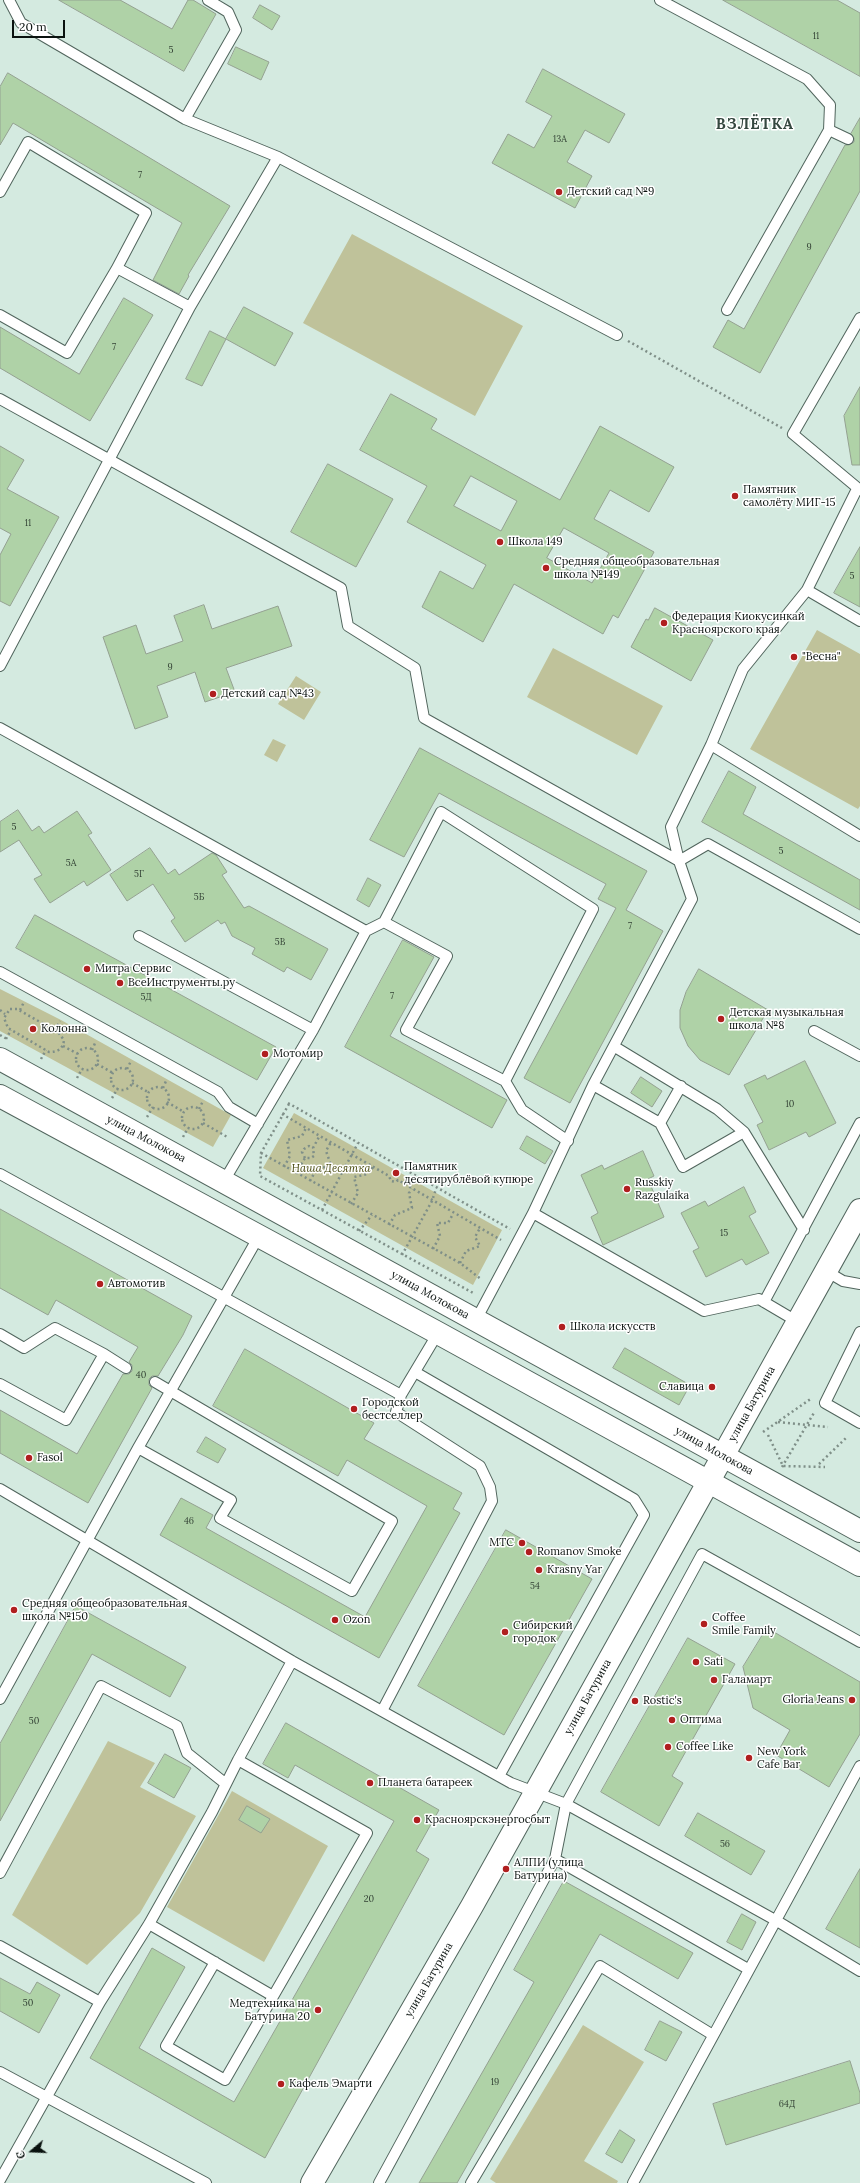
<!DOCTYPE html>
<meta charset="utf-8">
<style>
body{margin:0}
#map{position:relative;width:860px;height:2183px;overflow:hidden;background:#d4eae0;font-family:Lora,serif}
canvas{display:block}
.north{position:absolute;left:12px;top:2131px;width:40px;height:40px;-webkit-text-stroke:3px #fff;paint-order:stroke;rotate:251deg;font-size:11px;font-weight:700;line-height:16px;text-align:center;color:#0a120f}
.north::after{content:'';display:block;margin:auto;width:14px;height:18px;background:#0a120f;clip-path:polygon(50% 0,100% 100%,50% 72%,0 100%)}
.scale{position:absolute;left:12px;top:20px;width:53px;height:18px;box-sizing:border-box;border:2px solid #0a120f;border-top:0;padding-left:5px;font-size:12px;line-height:14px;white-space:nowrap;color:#0a120f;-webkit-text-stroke:3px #fff;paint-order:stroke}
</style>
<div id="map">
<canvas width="860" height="2183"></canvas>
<div class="north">С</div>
<div class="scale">20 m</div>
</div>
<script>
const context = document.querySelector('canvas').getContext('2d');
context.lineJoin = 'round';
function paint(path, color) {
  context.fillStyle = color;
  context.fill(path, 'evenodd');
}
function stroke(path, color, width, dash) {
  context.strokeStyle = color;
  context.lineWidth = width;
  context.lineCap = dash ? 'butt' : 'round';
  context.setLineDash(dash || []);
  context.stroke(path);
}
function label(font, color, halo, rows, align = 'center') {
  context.font = font + ' Lora,serif';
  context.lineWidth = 3;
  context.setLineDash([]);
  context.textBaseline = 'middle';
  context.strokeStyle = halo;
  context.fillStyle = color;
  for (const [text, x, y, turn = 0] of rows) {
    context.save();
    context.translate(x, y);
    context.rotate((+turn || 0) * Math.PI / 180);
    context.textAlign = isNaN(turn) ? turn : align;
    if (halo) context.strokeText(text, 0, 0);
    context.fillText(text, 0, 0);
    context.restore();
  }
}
const green = new Path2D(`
 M352 234 523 326 475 416 303 323Z
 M817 630 860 654V806L858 809 750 749Z
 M553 648 663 706 637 755 527 697Z
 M296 676 321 692 304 720 278 704Z
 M273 739 286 745 277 762 264 755Z
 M0 989 61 1020 231 1115 213 1147 0 1031Z
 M294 1113 502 1230 473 1285 263 1168Z
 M108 1741 155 1763 140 1787 196 1816 140 1913 87 1965 12 1915Z
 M232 1791 328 1846 264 1962 167 1907Z
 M583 2025 644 2062 584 2161 618 2181 617 2183H496L490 2179Z`);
const building = new Path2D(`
 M59 0H120L172 29 188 0H193L216 14 184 71Z
 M723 0H837L860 13V76Z
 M260 5 280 16 272 30 253 18Z
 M236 47 269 62 261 80 228 64Z
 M543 69 625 114 609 143 585 130 567 162 592 176 575 208 492 163 508 134 534 148 552 116 526 102Z
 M8 73 230 206 188 275 189 276 179 294 153 280 182 223 13 123 0 145V87Z
 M860 118V191L760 373 713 347 728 320 744 329 845 145H849L854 142V138L851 134Z
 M124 298 153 315 90 421 0 368V327L79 374Z
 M244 307 293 333 275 366 226 339Z
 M210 331 226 339 202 386 186 379Z
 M860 387V465H852L844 416Z
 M391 394 437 419 431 429 560 500 600 426 674 467 649 512 610 490 594 519 654 552 618 618 613 615 603 634 514 584 483 642 422 607 440 571 473 589 486 565 407 522 427 486 360 450ZM471 476 517 501 501 531 454 506ZM564 528 609 553 592 583 547 558Z
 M0 446 24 460 7 489 59 517 10 606 0 601V555L11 534 0 528Z
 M328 464 393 499 356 567 291 532Z
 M860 547V607L834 593Z
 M204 605 212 629 278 606 292 646 226 668 235 692 205 702 195 672 157 686 168 717 135 729 103 637 136 625 146 654 183 641 174 616Z
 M655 608 713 640 691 681 631 647 646 619 648 620Z
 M420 748 647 871 626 910 663 931 570 1103 524 1078 616 908 598 899 606 884 439 793 404 857 370 840Z
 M729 771 756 787 743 814 860 880V910L702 822Z
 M18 810 32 831 39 826 44 833 77 811 92 833 88 835 111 870 87 886 84 881 50 903 34 879 42 875 19 840 0 852V822Z
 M150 848 168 874 175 869 179 875 212 853 216 855 227 872 222 875 244 908 249 906 328 949 311 980 287 967 284 972 252 954 255 948 232 936 225 922 221 924 218 920 185 942 171 921 175 918 153 884 127 901 110 875Z
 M368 878 381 885 369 907 357 900Z
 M35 915 276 1047 257 1080 16 948Z
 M403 940 434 957 390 1036 507 1100 492 1128 345 1047Z
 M699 969 768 1010 729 1075 700 1060 688 1046 680 1028V1010L686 992Z
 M805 1061 836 1123 809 1137 806 1132 769 1150 757 1125 763 1122 744 1085 765 1075 767 1079Z
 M641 1077 662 1091 652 1107 631 1093Z
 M527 1136 553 1151 545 1164 520 1149Z
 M643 1151 654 1176 648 1179 664 1217 603 1245 591 1217 598 1213 581 1175 602 1165 604 1169Z
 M744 1187 756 1212 749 1216 769 1253 746 1265 742 1259 706 1277 693 1251 699 1248 681 1213 705 1201 708 1206Z
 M0 1209 192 1316 183 1335 158 1376H152L149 1379V1385L152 1388 88 1503 0 1453V1410L77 1454 123 1374H129L132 1371V1365L129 1362 138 1347 56 1300 48 1315 0 1288Z
 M625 1348 690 1385 679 1405 613 1368Z
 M245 1349 374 1423 364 1439 462 1493 453 1509 460 1513 379 1658 160 1535 181 1498 213 1515 206 1528 365 1617 427 1506 347 1460 338 1476 213 1406Z
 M206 1437 226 1449 218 1463 197 1452Z
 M506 1530 592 1579 504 1735 418 1686Z
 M76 1606 186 1667 170 1697 92 1654 0 1821V1744Z
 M767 1628 860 1682V1734L829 1787 776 1755 790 1730 753 1708 743 1667Z
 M688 1638 735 1664 672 1776 683 1783 659 1826 601 1792Z
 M286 1723 439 1810 416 1851 429 1859 265 2158 90 2058 152 1948 185 1967 139 2048 234 2102 394 1821 295 1765 288 1778 263 1764Z
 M165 1754 191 1768 174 1798 148 1783Z
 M247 1806 270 1819 261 1833 239 1820Z
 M698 1813 765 1851 751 1875 685 1836Z
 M860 1869V1948L826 1929Z
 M564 1881 693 1953 678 1979 600 1934 457 2183H419L534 1982 514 1970Z
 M742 1914 756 1922 742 1950 727 1942Z
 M0 1978 30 1994 37 1982 60 1995 39 2033 0 2011Z
 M660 2021 682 2032 666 2061 645 2050Z
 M850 2061 860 2093V2103L726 2145 713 2104Z
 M620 2130 635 2140 622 2163 606 2154Z`);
const path = new Path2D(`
 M628 341 782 428
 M10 1009H17L58 1032 64 1040C63 1049 58 1052 49 1052L8 1028 4 1018Z
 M0 1010 5 1014
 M20 1010 24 1002
 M55 1030 60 1021
 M0 1035 7 1039
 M6 1039 11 1030
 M63 1046 78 1054
 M76 1059a11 11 0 1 1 22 0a11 11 0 1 1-22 0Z
 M92 1050 96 1041
 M41 1059 46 1050
 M97 1064 113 1073
 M111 1079a11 11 0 1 1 22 0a11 11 0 1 1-22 0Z
 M127 1069 131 1061
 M77 1078 82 1069
 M132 1083 148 1092
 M147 1098a11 11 0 1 1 22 0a11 11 0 1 1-22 0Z
 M163 1088 166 1081
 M112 1098 118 1088
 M167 1102 184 1112
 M288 1103 510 1229
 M289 1104 261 1153 260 1176 475 1294
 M182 1118a11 11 0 1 1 22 0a11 11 0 1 1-22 0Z
 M199 1109 203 1101
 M282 1114 389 1176 391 1181 396 1182 398 1180 501 1240
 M147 1117 153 1107
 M203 1123 229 1138
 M183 1137 188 1128
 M261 1153 460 1263 481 1279
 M305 1158 302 1152 304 1149 309 1146 313 1148
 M284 1167 290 1156 287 1140 302 1136 306 1128
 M296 1173 305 1158H311L314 1156 313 1148 320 1135
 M310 1181 316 1170 331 1165 326 1151 331 1142
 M351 1204 358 1193 354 1177 368 1174 373 1167
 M322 1210 358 1143
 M389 1225 395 1215 412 1208 409 1193 412 1189
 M359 1231 372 1215
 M433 1249 440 1236 437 1223H448L453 1214
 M402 1255 432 1201 436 1189
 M460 1263 466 1251 480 1246 475 1237 480 1228
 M778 1422 828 1427
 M763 1432 812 1398
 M768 1435 783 1466 825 1467
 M819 1464 846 1438
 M782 1467 815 1411`);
const service = new Path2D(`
 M9 0 21 23 185 119 278 157 617 335
 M660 0 807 79 830 105 829 130 727 310
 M185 119 236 30 228 12 208 0
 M829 130 848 139
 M0 192 28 142 146 213 117 268
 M0 315 67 353 117 268 190 307
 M860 318 793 434 860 490
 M0 399 341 588 348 626 415 668 424 718 679 861 708 844 860 929
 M807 590 860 621
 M0 666 190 307 278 157
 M0 728 366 931 313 1030 224 1181
 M711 745 860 836
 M366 931 384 922 447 956 406 1030 505 1081 593 909 441 812 384 922
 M139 936 313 1030
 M0 972 218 1092 229 1107 258 1124
 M814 1031 860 1056
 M615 1047 717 1109 744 1132 804 1230
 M505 1081 522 1110 568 1141
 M593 1085 660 1123 683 1167 744 1132
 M660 1123 681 1086
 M0 1174 401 1395
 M533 1213 593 1085 692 899 679 861 671 827 711 745 743 669 807 590 857 489
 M826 1271 843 1281 860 1284
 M764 1302 860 1123
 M476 1320 533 1213 704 1311 759 1299 798 1322
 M860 1332 825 1403 860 1423
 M0 1334 24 1348 55 1328 104 1354 126 1368
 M415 1372 634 1499 644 1515 499 1776
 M0 1384 66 1420 104 1354
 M138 1448 231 1500 220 1518 352 1591 392 1521 155 1382
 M0 1489 292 1661 511 1783 566 1804 777 1921 860 1971
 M0 1699 138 1448 259 1236
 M382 1711 492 1501 490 1487 480 1466 396 1412 401 1395 438 1333
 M555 1859 748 1969
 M0 1873 101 1686 177 1726 187 1753 226 1784
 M149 1924 273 1996
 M0 1946 100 2002
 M215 1962 166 2046 225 2080 367 1833 238 1760
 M0 2072 206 2183
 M0 2180 100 2002 149 1924 212 1812 238 1760 292 1661
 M379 2183 555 1859 566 1804 702 1554 860 1642
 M471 2183 600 1966 713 2035
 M633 2183 860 1766`);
const tertiary = new Path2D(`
 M312 2183 472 1906 860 1210`);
const secondary = new Path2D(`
 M0 1059 860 1531
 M0 1096 438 1333 860 1565`);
const markers = [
 [559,192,4,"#b01f1f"],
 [735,496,4,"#b01f1f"],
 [500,542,4,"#b01f1f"],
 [546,568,4,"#b01f1f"],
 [664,623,4,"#b01f1f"],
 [794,657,4,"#b01f1f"],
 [213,694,4,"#b01f1f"],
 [87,969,4,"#b01f1f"],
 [120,983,4,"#b01f1f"],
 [721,1019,4,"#b01f1f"],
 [33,1029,4,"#b01f1f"],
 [265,1054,4,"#b01f1f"],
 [396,1173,4,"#b01f1f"],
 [627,1189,4,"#b01f1f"],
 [100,1284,4,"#b01f1f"],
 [562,1327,4,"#b01f1f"],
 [712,1387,4,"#b01f1f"],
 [354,1409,4,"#b01f1f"],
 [29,1458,4,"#b01f1f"],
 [522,1543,4,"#b01f1f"],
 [529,1552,4,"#b01f1f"],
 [539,1570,4,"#b01f1f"],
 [14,1610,4,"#b01f1f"],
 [335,1620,4,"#b01f1f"],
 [704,1624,4,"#b01f1f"],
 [505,1632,4,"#b01f1f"],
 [696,1662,4,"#b01f1f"],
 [714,1680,4,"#b01f1f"],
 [852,1700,4,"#b01f1f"],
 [635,1701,4,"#b01f1f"],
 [672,1720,4,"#b01f1f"],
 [668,1747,4,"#b01f1f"],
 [749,1758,4,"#b01f1f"],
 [370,1783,4,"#b01f1f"],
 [417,1820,4,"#b01f1f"],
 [506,1869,4,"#b01f1f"],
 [318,2010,4,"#b01f1f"],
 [281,2084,4,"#b01f1f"]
];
const numberNames = [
 ["11",816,36],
 ["5",171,50],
 ["13А",560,139],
 ["7",140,175],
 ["9",809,247],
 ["7",114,347],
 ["11",28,523],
 ["5",852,576],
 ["9",170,667],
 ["5",14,827],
 ["5",781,851],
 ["5А",71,863],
 ["5Г",139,874],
 ["5Б",199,897],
 ["7",630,926],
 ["5В",280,942],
 ["7",392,996],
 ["5Д",146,997],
 ["10",790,1104],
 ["15",724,1233],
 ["40",141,1375],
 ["46",189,1521],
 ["54",535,1586],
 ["50",34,1721],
 ["56",725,1844],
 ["20",369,1899],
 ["50",28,2003],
 ["19",495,2082],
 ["64Д",787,2104]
];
const poiNames = [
 ["Детский сад №9",567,192],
 ["Памятник",743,490],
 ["самолёту МИГ-15",743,503],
 ["Школа 149",508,542],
 ["Средняя общеобразовательная",554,562],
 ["школа №149",554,575],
 ["Федерация Киокусинкай",672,617],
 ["Красноярского края",672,630],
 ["\"Весна\"",802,657],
 ["Детский сад №43",221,694],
 ["Митра Сервис",95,969],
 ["ВсеИнструменты.ру",128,983],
 ["Детская музыкальная",729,1013],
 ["школа №8",729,1026],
 ["Колонна",41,1029],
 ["Мотомир",273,1054],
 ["Памятник",404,1167],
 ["десятирублёвой купюре",404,1180],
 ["Russkiy",635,1183],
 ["Razgulaika",635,1196],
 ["Автомотив",108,1284],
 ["Школа искусств",570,1327],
 ["Славица",704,1387,"right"],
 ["Городской",362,1403],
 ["бестселлер",362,1416],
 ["Fasol",37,1458],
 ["МТС",514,1543,"right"],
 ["Romanov Smoke",537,1552],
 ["Krasny Yar",547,1570],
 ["Средняя общеобразовательная",22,1604],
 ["школа №150",22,1617],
 ["Coffee",712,1618],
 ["Smile Family",712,1631],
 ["Ozon",343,1620],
 ["Сибирский",513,1626],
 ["городок",513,1639],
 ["Sati",704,1662],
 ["Галамарт",722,1680],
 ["Gloria Jeans",844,1700,"right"],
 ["Rostic's",643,1701],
 ["Оптима",680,1720],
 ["Coffee Like",676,1747],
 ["New York",757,1752],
 ["Cafe Bar",757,1765],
 ["Планета батареек",378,1783],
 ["Красноярскэнергосбыт",425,1820],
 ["АЛПИ (улица",514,1863],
 ["Батурина)",514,1876],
 ["Медтехника на",310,2004,"right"],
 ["Батурина 20",310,2017,"right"],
 ["Кафель Эмарти",289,2084]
];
const streetNames = [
 ["улица Молокова",146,1139,28],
 ["улица Молокова",430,1295,29],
 ["улица Батурина",752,1404,-61],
 ["улица Молокова",714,1451,29],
 ["улица Батурина",588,1697,-61],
 ["улица Батурина",429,1980,-60]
];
const parkNames = [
 ["Наша Десятка",331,1169]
];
const districtNames = [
 ["ВЗЛЁТКА",755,125]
];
paint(green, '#bfc29a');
paint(building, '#afd2a7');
stroke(building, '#94a191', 1);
stroke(service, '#51655d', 12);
stroke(tertiary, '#51655d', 24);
stroke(secondary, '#51655d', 24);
stroke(path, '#7f8f88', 2.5, [2, 3]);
stroke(service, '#fff', 10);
stroke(tertiary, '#fff', 22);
stroke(secondary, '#fff', 22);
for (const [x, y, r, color] of markers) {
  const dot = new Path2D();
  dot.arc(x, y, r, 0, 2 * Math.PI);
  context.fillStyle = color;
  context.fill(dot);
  stroke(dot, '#fff', 1.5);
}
label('9px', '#334235', null, numberNames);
label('11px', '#0a120f', '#fff', poiNames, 'left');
label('11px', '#0a120f', '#fff', streetNames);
label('italic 11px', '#4a4c11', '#fff', parkNames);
context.letterSpacing = '1px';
label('bold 15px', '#354840', '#fff', districtNames);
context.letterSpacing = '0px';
</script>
